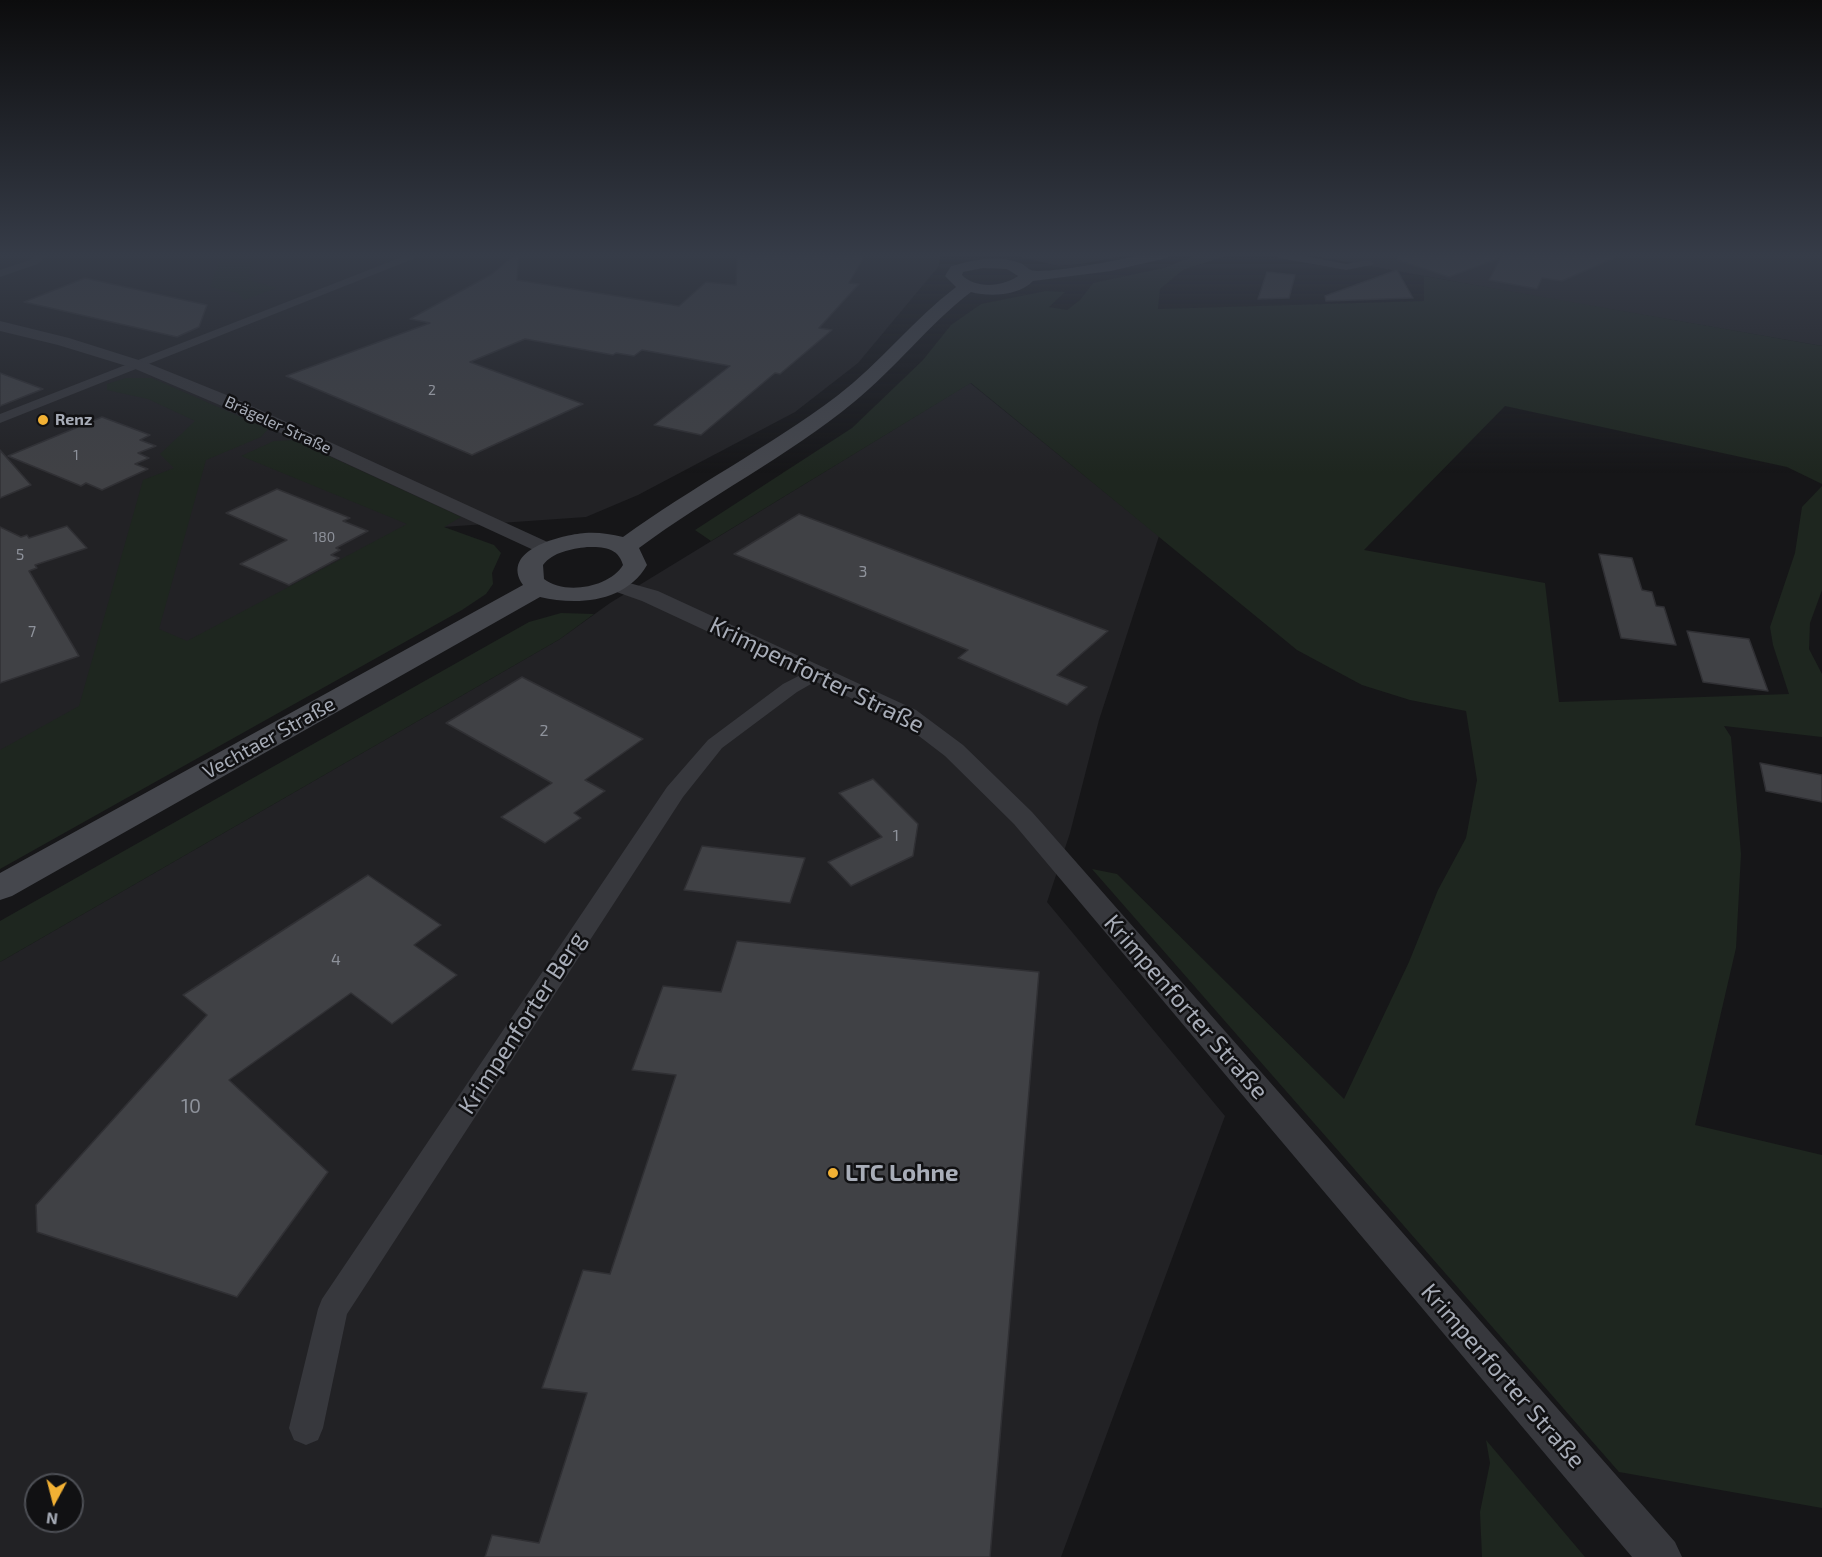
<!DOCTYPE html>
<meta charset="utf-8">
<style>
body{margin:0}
#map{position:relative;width:1822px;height:1557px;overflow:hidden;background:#161618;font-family:"Exo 2",sans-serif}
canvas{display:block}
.north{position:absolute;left:24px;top:1473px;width:60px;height:60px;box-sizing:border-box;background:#111113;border:2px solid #4d4f55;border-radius:50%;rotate:187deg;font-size:16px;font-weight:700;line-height:24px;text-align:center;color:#a8adb8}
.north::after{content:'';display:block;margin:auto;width:21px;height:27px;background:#f2b134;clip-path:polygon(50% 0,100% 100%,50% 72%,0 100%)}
</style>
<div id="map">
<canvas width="1822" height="1557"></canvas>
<div class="north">N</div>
</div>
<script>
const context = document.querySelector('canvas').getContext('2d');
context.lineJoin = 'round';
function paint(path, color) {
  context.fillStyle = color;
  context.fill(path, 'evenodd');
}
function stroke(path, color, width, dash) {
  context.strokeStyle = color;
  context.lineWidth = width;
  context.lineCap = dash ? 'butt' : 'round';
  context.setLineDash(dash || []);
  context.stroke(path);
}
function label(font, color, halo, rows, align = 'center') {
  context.font = font + ' "Exo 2",sans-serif';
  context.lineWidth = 5;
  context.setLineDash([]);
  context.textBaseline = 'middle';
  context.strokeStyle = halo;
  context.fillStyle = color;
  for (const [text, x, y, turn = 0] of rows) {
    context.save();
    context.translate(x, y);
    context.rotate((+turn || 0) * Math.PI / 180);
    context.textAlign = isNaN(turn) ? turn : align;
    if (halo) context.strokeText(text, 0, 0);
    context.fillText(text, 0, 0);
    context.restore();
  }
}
const built = new Path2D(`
 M0 255H940L939 266 858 363 795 412 638 495 586 517 443 527 0 770Z
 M1013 255H1128L1081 264 1058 266Z
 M1309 255H1822V346L1551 299Z
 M970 383 1159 536 1099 720 1070 833 1047 902 1225 1116 1061 1557H0V962L560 639 610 603ZM36 1485H72V1521H36Z`);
const green = new Path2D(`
 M222 255H255L248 274 257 275 246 279 277 288 244 300 238 293 210 287Z
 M1198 255H1228L1183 270 1160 289 1158 309 1424 301V276L1822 346V484L1787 467 1505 406 1364 550 1545 583 1559 702 1789 694 1773 645 1770 627 1795 553 1802 507 1822 486V590L1810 623 1809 649 1822 674V737L1724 726 1731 737 1741 854 1736 948 1695 1125 1822 1155V1508L1619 1472 1092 869 1117 874 1344 1099 1409 962 1438 890 1466 838 1477 780 1466 711 1410 700 1362 685 1297 650 971 383 711 541 695 530 852 428 923 360 951 325 981 304 1046 291 1065 292 1049 307 1067 310 1080 300 1093 283 1163 268Z
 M126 378H152L268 429 261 437 206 460 159 629 187 641 407 524 241 456 274 441 294 440 461 517 444 527 494 545 501 553 492 573 493 584 486 594 462 610 0 869V750L79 706 143 480 174 468 160 454 195 421 148 399 107 390V384Z
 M561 613 594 614 560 639 0 962V921L529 622Z
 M1486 1440 1585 1557H1482L1480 1512 1490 1463Z`);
const building = new Path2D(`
 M514 255H519L517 280 679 306 706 282 736 285 737 255H865L849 283 859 284 819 328 832 330 780 374 775 373 701 435 654 425 730 366 642 350 634 356 616 353 613 355 525 339 470 362 583 404 472 455 286 376 430 323 410 319 492 274Z
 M1398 255H1500V258L1449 277 1397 260Z
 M1502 255H1621L1562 281 1542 278 1537 289 1489 280Z
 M1397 270 1413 298 1326 301 1325 296Z
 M1267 272 1295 275 1289 298 1258 299Z
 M85 278 184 300 207 305 199 327 177 337 24 302Z
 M0 373 43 389 0 406Z
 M102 417 150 435 140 440 156 446 138 453 149 458 135 464 148 469 102 490 86 483 81 486 8 456Z
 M0 450 31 485 0 498Z
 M277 489 350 518 343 521 368 531 336 548 340 550 331 555 339 558 289 585 240 564 287 540 226 513Z
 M799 514 1108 631 1057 675 1087 687 1067 705 958 658 968 650 734 554Z
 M67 526 87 548 35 565 37 568 29 571 79 656 0 683V527L21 537 27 535 29 538Z
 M1599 554 1632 558 1642 590 1652 592 1656 606 1664 607 1676 645 1621 638Z
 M1687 631 1749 639 1768 691 1703 682Z
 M522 677 643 739 585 780 605 791 574 813 581 818 545 843 501 817 552 783 446 723Z
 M1760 763 1822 775V802L1766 791Z
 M873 779 918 824 913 856 851 886 828 862 882 837 839 793Z
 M702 846 805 858 790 903 684 890Z
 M368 875 441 925 414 945 457 975 392 1024 351 993 229 1080 328 1172 237 1297 37 1232 36 1205 207 1015 183 995Z
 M737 941 1039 972 990 1557H485L492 1535 539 1543 587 1393 542 1388 583 1270 610 1274 676 1075 632 1070 663 986 721 992Z`);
const minor = new Path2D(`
 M34 255H46L38 264 0 277V270L30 260Z
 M407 255H423L0 423V414Z
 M1274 255H1300L1346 264 1368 260 1374 263 1372 265 1346 270 1279 258Z
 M818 666 825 668 828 672 825 676 797 692 722 748 683 797 347 1314 323 1428 318 1440 306 1445 294 1440 289 1428 318 1309 322 1299 667 787 708 740 783 684Z`);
const tertiary = new Path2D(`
 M0 321 69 338 145 362 234 398 554 545 557 549 554 553H540L222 406 133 368 58 345 0 331Z
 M615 579 658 591 916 710 963 745 1032 812 1675 1542 1682 1557H1632L1014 824 945 756 898 720 642 601 608 589 604 585 608 581Z`);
const secondary = new Path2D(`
 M1141 255H1169L1167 258 1111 271 1033 281C1019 296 989 297 971 292 928 325 896 368 854 402 787 457 709 496 639 548L647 565C626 602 578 606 540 597L12 896 0 900V873L523 585C499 550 561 535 585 533 598 532 610 534 623 537 692 487 769 447 837 396 880 363 913 320 956 287L945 276 951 266C974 260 996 254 1020 263 1024 264 1027 268 1031 270 1042 275 1125 259 1141 255ZM983 268 1007 269 1018 276C1002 287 976 289 962 275L963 272ZM587 547C603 547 618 547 623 565 609 588 564 595 544 579L543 565C553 552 571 549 587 547Z`);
const markers = [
 [43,420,6,"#f2b134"],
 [833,1173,6,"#f2b134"]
];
const farNumbernames = [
 ["2",432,390],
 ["1",76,455],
 ["180",324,537]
];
const farPoinames = [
 ["Renz",55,420]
];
const farStreetnames = [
 ["Brägeler Straße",278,425,25]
];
const numberNames = [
 ["5",20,555],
 ["3",863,572],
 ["7",32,632],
 ["2",544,731],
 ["1",896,836],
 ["4",336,960]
];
const streetNames = [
 ["Vechtaer Straße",269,738,-29]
];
const nearNumbernames = [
 ["10",191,1106]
];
const nearStreetnames = [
 ["Krimpenforter Straße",817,675,26],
 ["Krimpenforter Straße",1186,1007,49],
 ["Krimpenforter Berg",522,1023,-57],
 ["Krimpenforter Straße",1503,1376,49]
];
const nearPoinames = [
 ["LTC Lohne",845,1173]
];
paint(built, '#222225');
paint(green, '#1e261f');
paint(building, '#404145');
stroke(building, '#303034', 1.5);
paint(minor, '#37383d');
paint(tertiary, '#37383d');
paint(secondary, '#45474d');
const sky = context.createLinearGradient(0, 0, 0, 473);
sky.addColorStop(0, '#0c0c0d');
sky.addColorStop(0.54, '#363c48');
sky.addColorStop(1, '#363c4800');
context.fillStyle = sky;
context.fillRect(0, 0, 1822, 473);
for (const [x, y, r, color] of markers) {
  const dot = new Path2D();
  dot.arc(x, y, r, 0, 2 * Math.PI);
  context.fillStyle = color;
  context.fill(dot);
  stroke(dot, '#111113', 2);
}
label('14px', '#8e929b', null, farNumbernames);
label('bold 16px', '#a8adb8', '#111113', farPoinames, 'left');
label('16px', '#a8adb8', '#111113', farStreetnames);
label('16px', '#8e929b', null, numberNames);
label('20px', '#a8adb8', '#111113', streetNames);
label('20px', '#8e929b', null, nearNumbernames);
label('24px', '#a8adb8', '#111113', nearStreetnames);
label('bold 24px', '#a8adb8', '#111113', nearPoinames, 'left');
</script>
